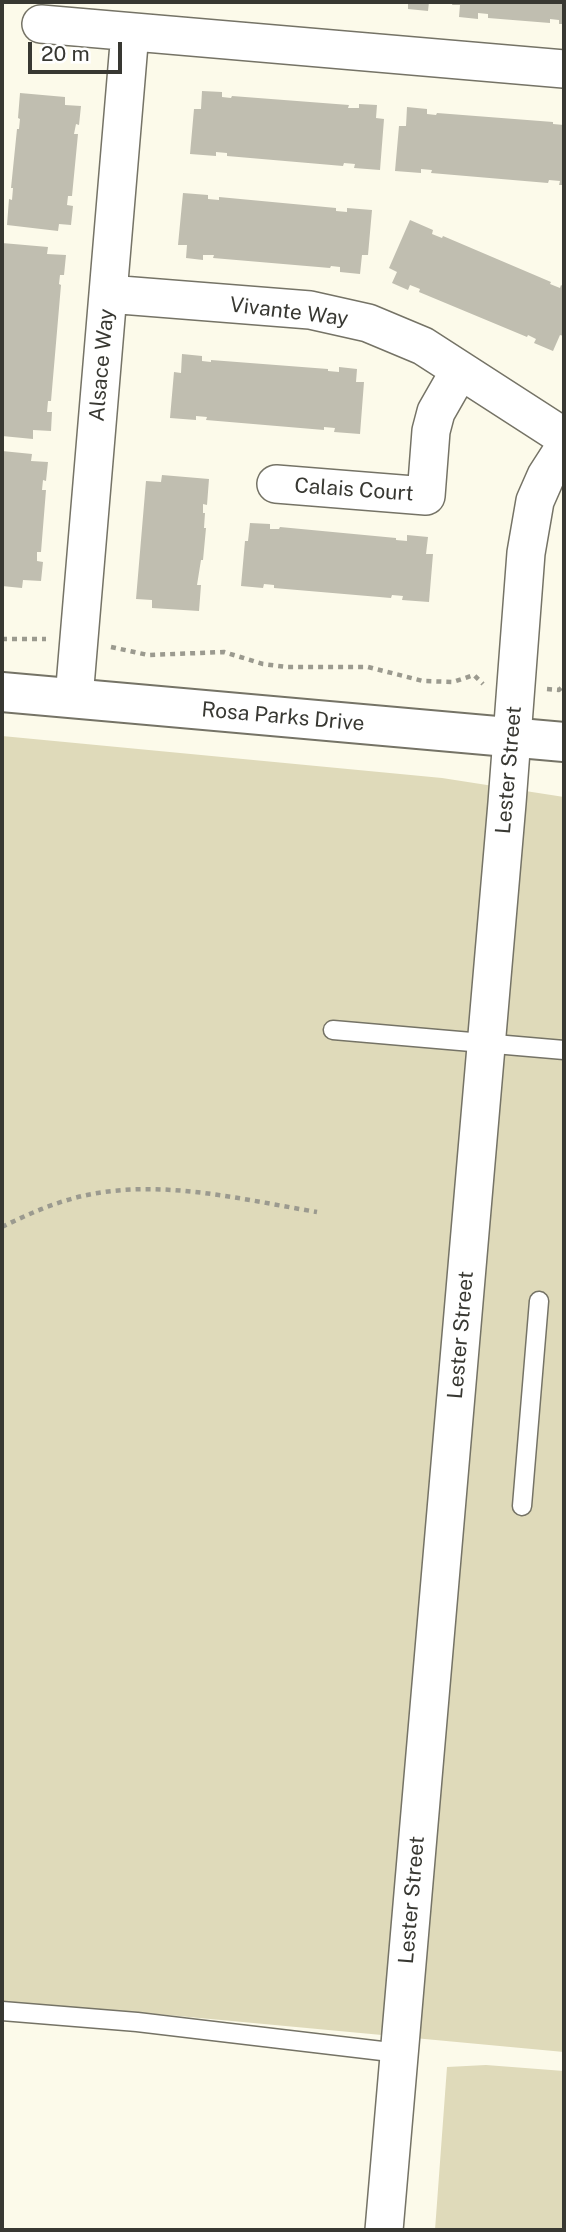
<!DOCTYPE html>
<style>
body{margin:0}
#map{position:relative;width:566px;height:2232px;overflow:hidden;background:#fcfaea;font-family:"Public Sans",sans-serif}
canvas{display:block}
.frame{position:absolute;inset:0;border:4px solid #383832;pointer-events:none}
.scale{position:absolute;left:28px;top:42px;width:94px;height:32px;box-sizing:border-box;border:4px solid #383832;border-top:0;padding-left:9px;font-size:21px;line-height:24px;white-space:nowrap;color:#383832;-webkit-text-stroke:5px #fff;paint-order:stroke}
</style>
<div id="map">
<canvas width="566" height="2232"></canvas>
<div class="frame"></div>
<div class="scale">20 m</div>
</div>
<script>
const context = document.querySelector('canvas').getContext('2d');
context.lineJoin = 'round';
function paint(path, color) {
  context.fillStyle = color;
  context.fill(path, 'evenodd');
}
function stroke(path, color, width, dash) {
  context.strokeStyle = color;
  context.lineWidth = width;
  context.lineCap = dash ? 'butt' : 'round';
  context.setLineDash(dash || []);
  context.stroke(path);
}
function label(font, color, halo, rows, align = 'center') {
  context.font = font + ' "Public Sans",sans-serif';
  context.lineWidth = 7;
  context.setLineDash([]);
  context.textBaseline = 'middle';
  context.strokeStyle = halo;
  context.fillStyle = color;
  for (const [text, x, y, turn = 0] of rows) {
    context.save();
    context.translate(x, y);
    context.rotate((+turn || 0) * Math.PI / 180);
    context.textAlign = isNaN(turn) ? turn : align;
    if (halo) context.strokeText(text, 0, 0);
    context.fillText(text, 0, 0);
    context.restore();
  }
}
const green = new Path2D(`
 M2 736 442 778 564 797V2052L114 2010 113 2015 2 2005Z
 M486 2065 564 2071V2230H435L447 2067Z`);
const building = new Path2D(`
 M401 2H429L428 11 408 9V4H401Z
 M453 2H564V24H559V20L550 19V23L488 18V14L478 13V19L459 17 460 5H452Z
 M202 91 222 92V97L231 98 232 96 349 105 348 108H359V104L377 105 376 118 384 119 380 170 354 168 355 164 344 163 343 166 227 156V153L216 152V156L190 154 194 109H201Z
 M20 93 65 97V105L81 106 79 125 76 124 74 134H78L72 196H68L67 205 73 206 71 225 59 224 58 231 7 225 9 199 12 200 13 188H11L17 129H19L20 119 18 118Z
 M407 107 427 109V114L436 115 437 113 553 122V124L564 125V185H559L560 181 549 180 548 183 431 173 432 170 421 169V173L395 171 399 126H406Z
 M183 193 208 195V199L219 200V197L336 208V211L347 212V208L372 210 368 255H362L360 274 340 272V267L331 266 330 268 213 258 214 255H203V260L186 258 187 245H178Z
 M410 220 433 230 432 234 442 238 443 236 551 282 550 284 560 288 561 285 564 287V336L560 335 553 351 534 343 536 339 528 335 527 337 419 292 420 289 410 285 408 290 392 283 397 272 389 268Z
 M2 243 48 247 47 254 66 255 64 275H60L59 284 61 285 51 401H48L47 412H52L51 431 33 430V439L2 436Z
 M182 354 202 356V361L211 362V360L328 369V371L339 372V367L357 369 356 382H364L360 434 334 432 335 428 324 427V430L206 420 207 417 196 416V420L170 418 174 372 181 373Z
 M2 451 32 454 31 461 48 462 46 481 43 480 42 490H46L41 552H37V561L43 562 41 581 23 580 22 588 2 586Z
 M162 475 209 479 207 505 203 504V513H205L204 528H206L203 560H201L197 585H201L199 611 152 608V600L136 599 146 481 161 482Z
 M250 523 270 524V529H279L280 527 396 538V540L407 541V535L428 537 426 554H433L429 602 402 600 403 596 392 595 391 598 274 588V585L264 584 263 588 241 586 245 541H248Z`);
const path = new Path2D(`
 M2 639H46
 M111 647 148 655 224 652 263 664 287 667H368L423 681 453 682 474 675 483 684
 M547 689 559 690 564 685
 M2 1227C32 1212 65 1198 98 1193 171 1181 245 1200 317 1212`);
const service = new Path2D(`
 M333 1030 564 1050
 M522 1506 539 1301
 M2 2011 137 2022 399 2053`);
const minor = new Path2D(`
 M41 24 564 69
 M108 294 310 310 368 323 423 346 564 437
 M276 484 426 496 431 431 436 412 460 370
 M74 698 130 32
 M384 2230 507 803 526 553 535 501 546 476 564 448`);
const tertiary = new Path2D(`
 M2 692 564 742`);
const streetNames = [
 ["Vivante Way",289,312,7],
 ["Alsace Way",102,365,-85],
 ["Calais Court",354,490,4],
 ["Rosa Parks Drive",283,717,5],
 ["Lester Street",509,770,-85],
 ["Lester Street",461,1335,-85],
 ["Lester Street",412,1900,-85]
];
paint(green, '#dfdaba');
paint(building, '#c0beb0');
stroke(service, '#757366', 21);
stroke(minor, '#757366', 40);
stroke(tertiary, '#757366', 42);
stroke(path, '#9b9a8f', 4.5, [5, 5]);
stroke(service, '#fff', 18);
stroke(minor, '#fff', 37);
stroke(tertiary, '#fff', 38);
label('21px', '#383832', '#fff', streetNames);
</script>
